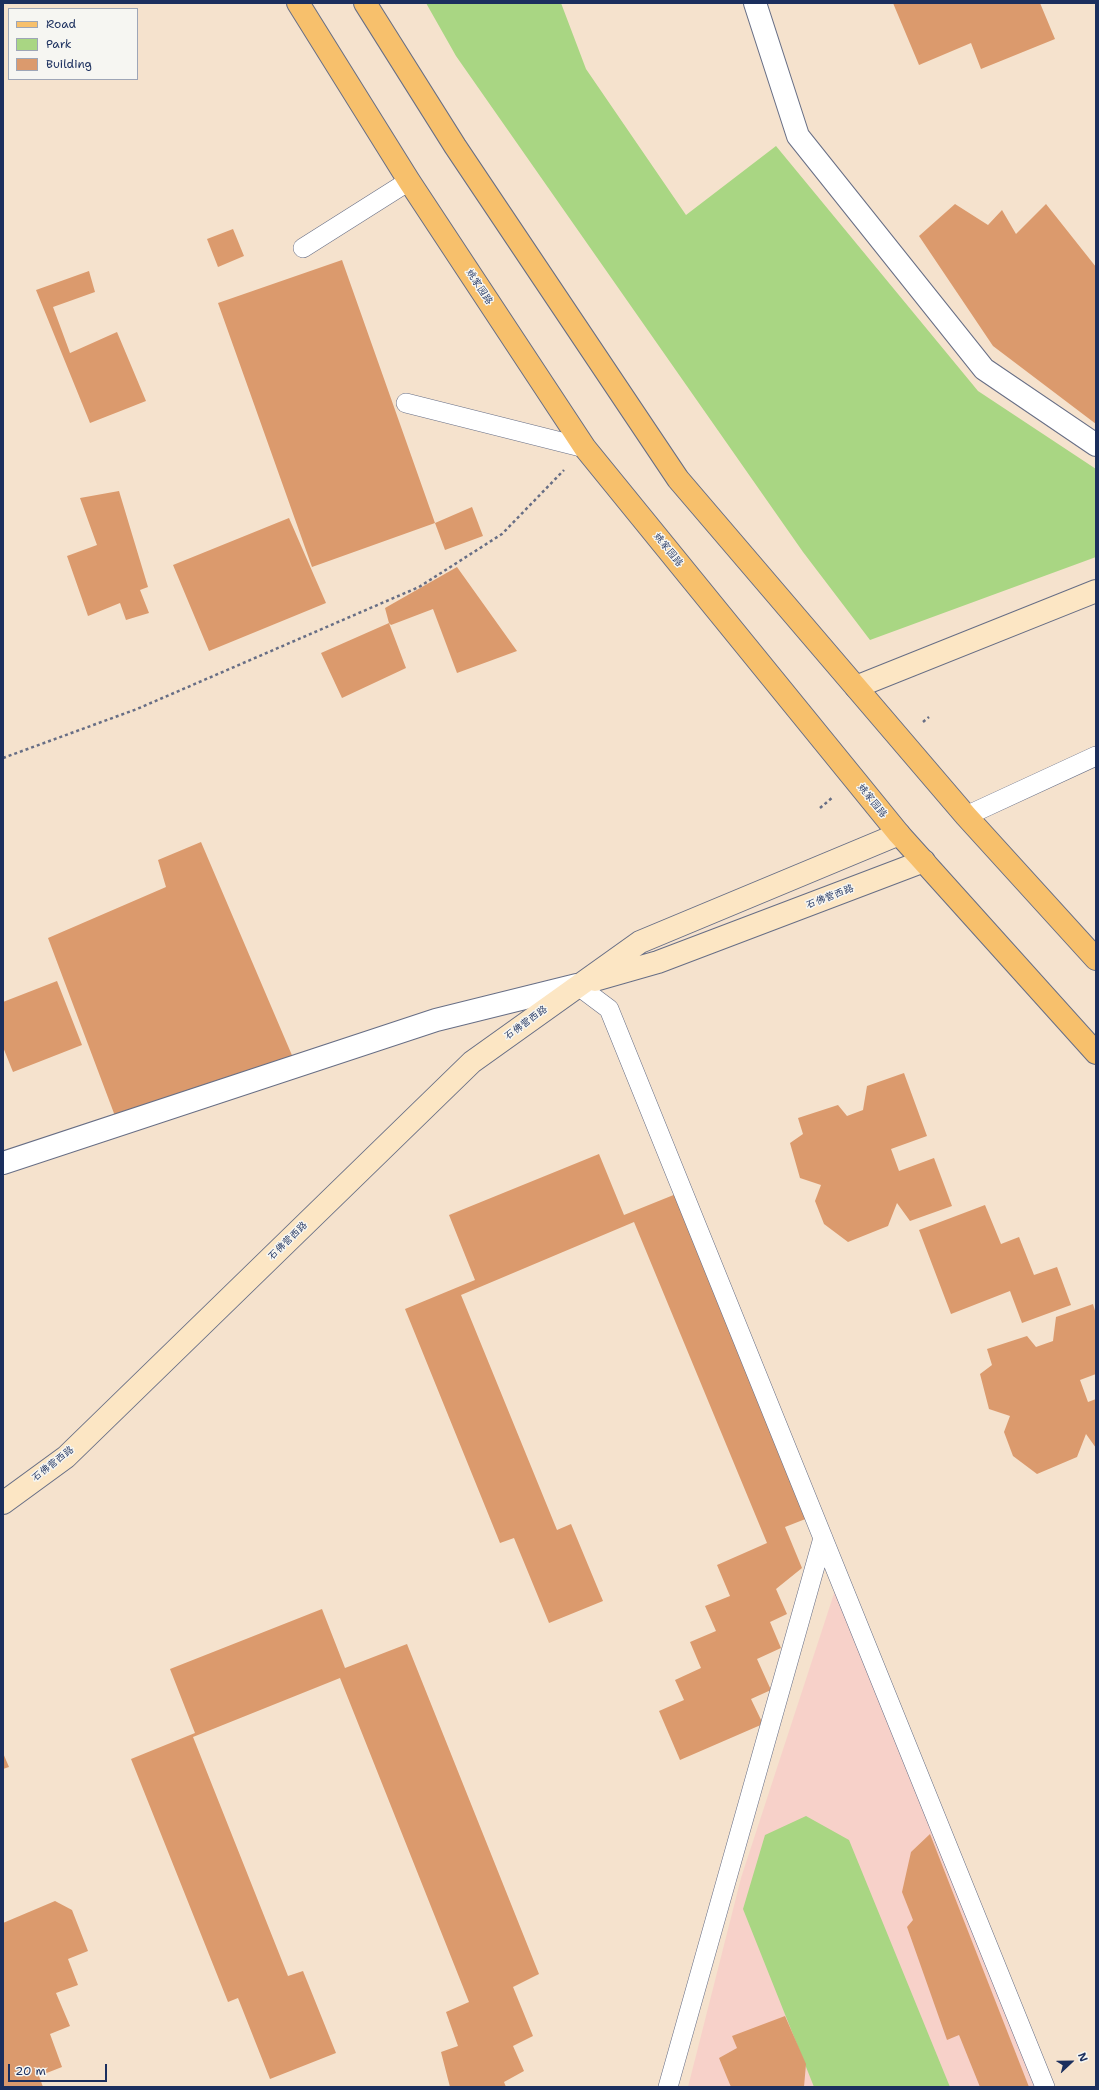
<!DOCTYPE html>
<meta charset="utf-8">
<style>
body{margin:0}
#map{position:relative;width:1099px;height:2090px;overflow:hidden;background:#f5e2cd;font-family:"Shantell Sans",sans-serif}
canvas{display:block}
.frame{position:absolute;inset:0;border:4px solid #1b2f5e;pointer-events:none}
.legend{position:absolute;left:8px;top:8px;width:130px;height:72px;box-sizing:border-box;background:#f6f6f2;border:1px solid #9ea6b7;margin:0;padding:5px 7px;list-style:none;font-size:12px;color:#1b2f5e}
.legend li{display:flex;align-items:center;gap:8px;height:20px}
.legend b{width:20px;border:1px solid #9ea6b7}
.north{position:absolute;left:1051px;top:2042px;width:40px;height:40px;-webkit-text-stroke:3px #f6f6f2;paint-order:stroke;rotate:68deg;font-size:11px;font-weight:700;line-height:16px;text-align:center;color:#1b2f5e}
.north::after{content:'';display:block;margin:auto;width:14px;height:18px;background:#1b2f5e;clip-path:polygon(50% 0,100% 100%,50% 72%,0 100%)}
.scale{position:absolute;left:8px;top:2064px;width:99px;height:18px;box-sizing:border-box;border:2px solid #1b2f5e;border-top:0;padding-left:5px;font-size:12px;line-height:14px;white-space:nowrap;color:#1b2f5e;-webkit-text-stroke:3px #f6f6f2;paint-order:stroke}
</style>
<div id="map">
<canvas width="1099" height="2090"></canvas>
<div class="frame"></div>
<ul class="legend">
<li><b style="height:5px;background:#f7c06c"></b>Road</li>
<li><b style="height:11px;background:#a9d683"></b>Park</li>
<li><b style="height:11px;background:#db9a6d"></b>Building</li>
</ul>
<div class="north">N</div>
<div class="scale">20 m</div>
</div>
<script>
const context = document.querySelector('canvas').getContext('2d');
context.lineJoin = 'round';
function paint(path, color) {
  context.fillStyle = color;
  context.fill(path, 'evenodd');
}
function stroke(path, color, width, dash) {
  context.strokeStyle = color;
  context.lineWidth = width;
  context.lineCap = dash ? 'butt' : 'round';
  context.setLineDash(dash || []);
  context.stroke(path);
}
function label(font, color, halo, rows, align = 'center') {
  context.font = font + ' "Shantell Sans","LXGW WenKai TC",sans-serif';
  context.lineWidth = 3;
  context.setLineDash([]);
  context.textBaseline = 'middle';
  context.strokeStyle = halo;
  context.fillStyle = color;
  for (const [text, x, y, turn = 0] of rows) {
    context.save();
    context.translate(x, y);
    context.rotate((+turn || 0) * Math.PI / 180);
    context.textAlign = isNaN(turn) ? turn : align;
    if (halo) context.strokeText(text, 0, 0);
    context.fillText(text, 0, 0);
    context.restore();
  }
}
const built = new Path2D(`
 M843 1566 1045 2087H688L741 1878Z`);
const green = new Path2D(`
 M426 3H561L586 69 686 215 776 146 978 391 1096 469V557L870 640 803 552 456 56Z
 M806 1816 849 1840 950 2087H814L743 1909 765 1835Z`);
const building = new Path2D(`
 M893 3H1040L1055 39 981 69 971 43 919 65Z
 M955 204 988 225 1002 210 1016 234 1046 204 1096 267V424L993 346 919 236Z
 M233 229 244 256 218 267 207 239Z
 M342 260 435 523 472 507 483 536 445 550 435 523 312 567 218 303Z
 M89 271 95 292 53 307 70 353 117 332 146 401 90 423 36 290Z
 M119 491 148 587 140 590 149 613 126 620 120 603 88 616 67 556 97 545 80 498Z
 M289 518 326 603 209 651 173 565Z
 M457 567 517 651 457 673 433 609 391 625 389 623 406 668 342 698 321 653 389 623 385 608Z
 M201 842 294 1060 115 1116 48 938 166 887 158 860Z
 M57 981 82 1045 13 1072 3 1047V1002Z
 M904 1073 927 1136 891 1149 899 1171 934 1158 952 1206 910 1221 897 1203 888 1226 848 1242 824 1224 815 1201 821 1185 800 1178 790 1143 803 1134 798 1118 838 1105 847 1116 863 1110 867 1086Z
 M599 1154 624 1215 676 1194 808 1518 785 1527 802 1568 776 1589 787 1614 770 1622 781 1648 757 1659 771 1690 751 1699 763 1724 680 1760 659 1711 684 1700 675 1680 701 1668 690 1642 716 1631 705 1606 730 1596 717 1565 767 1543 634 1222 461 1295 557 1530 571 1524 603 1601 549 1623 514 1538 500 1543 405 1309 475 1280 449 1215Z
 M985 1205 1001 1244 1019 1237 1034 1275 1057 1267 1071 1305 1022 1323 1010 1291 951 1314 919 1230Z
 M1093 1304 1096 1314V1374L1080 1380 1088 1402 1096 1399V1448L1086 1434 1077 1457 1037 1474 1013 1456 1004 1432 1010 1416 989 1409 980 1374 992 1365 987 1349 1027 1336 1036 1347 1053 1341 1056 1317Z
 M322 1609 345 1668 407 1644 539 1974 513 1987 533 2036 513 2046 524 2071 504 2082 506 2087H450L441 2052 458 2046 446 2012 469 2002 340 1678 193 1737 288 1976 303 1971 336 2053 270 2079 238 1998 228 2002 131 1759 195 1733 170 1669Z
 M3 1753 9 1767 3 1769Z
 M930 1834 1029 2087H980L959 2035 947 2040 907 1927 913 1920 902 1892 911 1852Z
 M55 1901 72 1910 88 1951 68 1959 78 1985 56 1993 70 2026 50 2034 62 2067 39 2076 43 2087H3V1923Z
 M785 2016 806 2064 804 2087H731L719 2058 737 2048 732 2036Z`);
const path = new Path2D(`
 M923 722 929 717
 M3 758 137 709 419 587 502 534 564 470
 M820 808 833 797`);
const lane = new Path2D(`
 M303 248 409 181
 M406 403 585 448
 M966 816 1096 756
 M577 985 609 1009 1045 2087
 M668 2087 823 1538`);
const street = new Path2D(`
 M755 3 798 136 984 369 1096 445
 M3 1163 436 1020 577 985`);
const secondary = new Path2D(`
 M856 687 1096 591
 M595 980 658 962 924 861
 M3 1503 66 1457 472 1062 640 942 899 834`);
const primary = new Path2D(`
 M298 3 409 181 585 448 899 834 1096 1053
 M365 3 455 146 678 479 966 816 1096 959`);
const streetNames = [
 ["姚家园路",479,287,57],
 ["姚家园路",668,550,51],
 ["姚家园路",872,801,51],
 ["石佛营西路",830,897,-21],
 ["石佛营西路",526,1023,-36],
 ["石佛营西路",288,1241,-44],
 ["石佛营西路",53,1464,-38]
];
paint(built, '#f7d1c9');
paint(green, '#a9d683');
paint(building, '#db9a6d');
stroke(lane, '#676e85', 20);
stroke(street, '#676e85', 24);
stroke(secondary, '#676e85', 24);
stroke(primary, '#676e85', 24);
stroke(path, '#676e85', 2.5, [3, 3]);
stroke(lane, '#fff', 19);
stroke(street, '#fff', 22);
stroke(secondary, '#fce6c4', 22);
stroke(primary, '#f7c06c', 22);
label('10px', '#1b2f5e', '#f6f6f2', streetNames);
</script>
